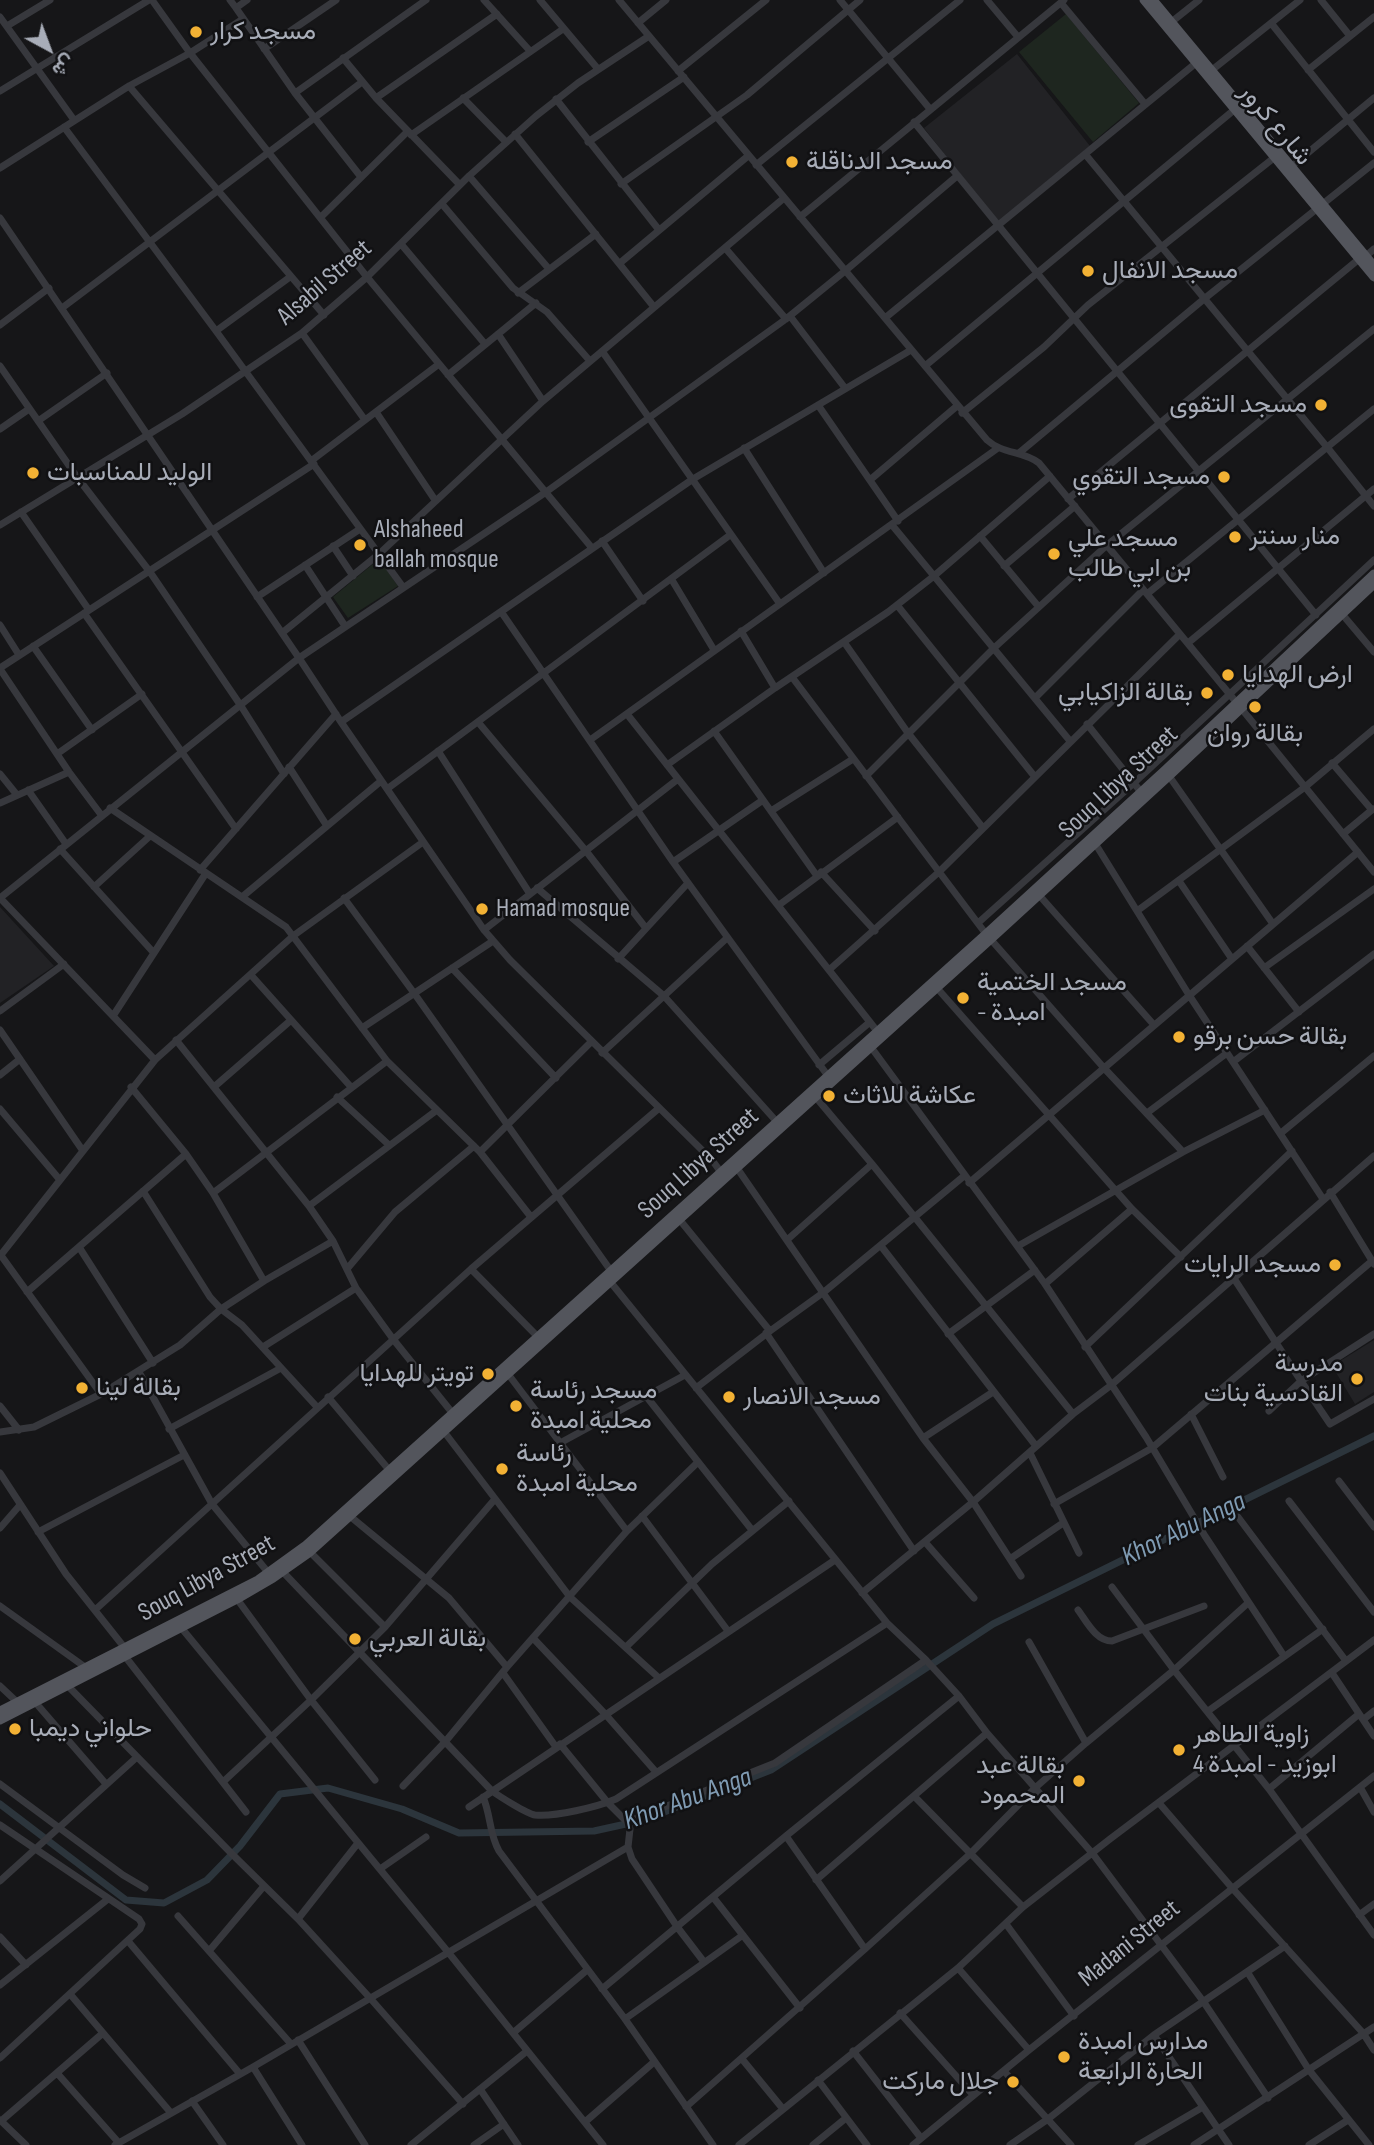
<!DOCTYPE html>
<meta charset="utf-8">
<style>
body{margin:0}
#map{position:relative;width:1374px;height:2145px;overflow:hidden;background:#161618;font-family:"Sofia Sans Condensed",Vazirmatn,sans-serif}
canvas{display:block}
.north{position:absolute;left:14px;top:14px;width:70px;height:70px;-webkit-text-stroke:5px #111113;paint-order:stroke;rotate:139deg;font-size:19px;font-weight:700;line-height:28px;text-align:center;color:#a8adb8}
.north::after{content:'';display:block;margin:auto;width:24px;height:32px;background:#a8adb8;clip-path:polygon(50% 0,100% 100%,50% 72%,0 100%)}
</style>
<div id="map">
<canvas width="1374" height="2145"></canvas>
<div class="north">ش</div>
</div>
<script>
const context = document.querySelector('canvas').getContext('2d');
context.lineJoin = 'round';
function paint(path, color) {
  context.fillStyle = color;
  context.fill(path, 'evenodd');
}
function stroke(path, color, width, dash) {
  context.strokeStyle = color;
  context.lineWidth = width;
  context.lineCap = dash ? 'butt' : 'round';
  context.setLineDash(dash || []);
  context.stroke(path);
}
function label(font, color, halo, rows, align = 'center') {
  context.font = font + ' "Sofia Sans Condensed",Vazirmatn,sans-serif';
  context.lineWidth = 5;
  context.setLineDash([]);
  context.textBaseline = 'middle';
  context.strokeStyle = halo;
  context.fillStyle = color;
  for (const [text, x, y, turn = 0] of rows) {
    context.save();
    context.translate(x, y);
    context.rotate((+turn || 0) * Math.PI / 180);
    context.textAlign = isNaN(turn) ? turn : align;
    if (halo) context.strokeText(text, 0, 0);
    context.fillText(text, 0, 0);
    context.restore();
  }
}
const built = new Path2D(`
 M1017 54 1090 146 998 222 924 128Z
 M0 907 54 966 0 1003Z
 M1374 1340V1392L1355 1404 1332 1366Z`);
const green = new Path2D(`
 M1066 14 1139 103 1093 142 1019 52Z
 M379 559 398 586 348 618 333 597Z`);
const canal = new Path2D(`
 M0 1804 126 1900 164 1903 207 1880 240 1846 280 1794 328 1788 402 1809 459 1833 594 1831 644 1820 771 1770 993 1624 1374 1436`);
const minor = new Path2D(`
 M152 0 190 53 367 277 592 548
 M230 0 236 8 247 0
 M484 0 530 51
 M540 0 598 69
 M619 0 987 440C1002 454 1024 451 1039 463L1241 708 1374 872
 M840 0 930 109
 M987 0 1018 37
 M1321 0 1350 36
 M1061 3 1145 104
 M236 8 295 93 361 177
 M0 17 74 120
 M638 23 666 0
 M1271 23 1374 152
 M1169 24 1199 0
 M7 26 50 0
 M264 49 336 0
 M343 58 376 98 460 185
 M1212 70 1300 0
 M1308 70 1374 17
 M678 71 766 0
 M129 86 324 315
 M0 91 149 0
 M295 93 426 0
 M376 98 497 14
 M463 98 506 142
 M556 99 659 230
 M914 122 1316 615
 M64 127 216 331 403 587
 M515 134 654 307
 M411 135 563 29
 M588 142 684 77
 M1085 154 1327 447 1374 506
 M756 165 960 0
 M1292 166 1374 98
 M0 168 129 86 190 53 243 19
 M469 176 549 269
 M621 184 747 95 860 0
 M442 204 513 288 547 312 590 361
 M321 217 407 132
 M800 217 1064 0
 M0 218 299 658 341 722 484 930 510 960 712 1160 723 1175
 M401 244 485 344
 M726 249 786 319
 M1366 256 1374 249
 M620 263 748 156
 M518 293 596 234
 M62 308 362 82
 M790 316 845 388
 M885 318 1196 63
 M0 325 49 288
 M216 331 290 277
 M302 333 365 420
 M498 334 543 401
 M602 351 780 604
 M0 366 77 477 150 572 241 706 284 774
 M925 366 1234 110
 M448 375 536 303
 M818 405 898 521
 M376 412 435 500
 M962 413 1044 347 1088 305 1275 157
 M38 421 107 373
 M0 429 29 409
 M744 448 824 573
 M1019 453 1204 299 1374 163
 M311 461 439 364
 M870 480 957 406
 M1068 499 1359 259
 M21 512 89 610
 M0 525 182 414 302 333 367 277 469 176 536 116 578 83 649 36
 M892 525 1070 741
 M980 536 1038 606
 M602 541 643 601
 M333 546 353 576
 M305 565 345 626
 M1004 566 1075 506
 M672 580 714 650
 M1147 594 1374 409
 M257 597 360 529
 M897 605 1035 777
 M84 613 236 829
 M502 613 673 862 828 1076
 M1342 614 1374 652
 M0 625 19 655
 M741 631 775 688
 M282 633 379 554 543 401 784 198
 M844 642 908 733 983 828
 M1188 643 1374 489
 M33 646 92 730
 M0 668 314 464
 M0 669 69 772 102 816
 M792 677 986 934 1104 1068 1183 1152
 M1035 698 1143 590
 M627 714 877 1031
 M341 722 693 479 911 350
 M478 722 586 851 645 927
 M1087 724 1141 792
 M714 731 817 876
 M590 740 998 448
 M438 751 530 894
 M57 754 142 694
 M1332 763 1372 810
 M667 765 775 688 888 612 934 576 1050 476
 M289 767 327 826
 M0 774 17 795
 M866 776 994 648 1106 546 1374 329
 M1169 776 1273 924
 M387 789 730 535
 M28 790 66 844
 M0 803 69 772
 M110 808 286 927 387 1061 480 1152 531 1217
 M771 811 853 759
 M1343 834 1373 809
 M1093 840 1189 995 1323 1199
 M60 849 153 952
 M673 862 763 800
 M200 870 336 714
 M821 872 875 931
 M1179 881 1232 959
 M94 887 150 836
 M537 888 664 996 777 1122
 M1039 895 1154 1025
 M242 897 381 781
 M0 898 299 658 546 492 786 319 845 271 957 176
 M0 898 155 1060
 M344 898 414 993 611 1271
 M779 905 898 817
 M1137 911 1305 787 1374 729
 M978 923 1134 783 1374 560
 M484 930 678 779
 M1247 946 1299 1012
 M618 959 688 883
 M452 968 556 1078
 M1264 968 1374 889
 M829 970 940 871 1180 634
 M251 975 351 1087
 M937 988 1132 1209 1181 1257
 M0 1011 64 964
 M113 1016 206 873
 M362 1028 493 941
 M0 1030 83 1151
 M176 1040 309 1206 333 1241 356 1288 393 1339 454 1415
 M868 1043 1045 1284 1146 1437 1205 1536 1284 1656
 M602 1053 727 938
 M1233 1062 1374 954
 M819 1065 870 1022
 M0 1075 20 1059
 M131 1087 186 1154 213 1193 264 1281
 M214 1087 290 1021
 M813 1094 872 1164 1073 1414
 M337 1097 389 1145
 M0 1109 60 1180
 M1147 1113 1227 1053
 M1281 1133 1374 1056
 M480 1152 591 1042
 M737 1168 923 1438 973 1502 1021 1576
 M969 1183 1358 852
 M143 1191 210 1297 221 1309 242 1325 317 1407
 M1330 1192 1374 1264
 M213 1193 387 1061
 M309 1206 437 1110
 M679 1219 770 1331
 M787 1240 872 1164
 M881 1246 1036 1446
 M1018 1246 1183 1152 1265 1110
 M79 1247 153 1363
 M0 1254 101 1394
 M0 1256 155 1060 293 936 423 842
 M347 1269 395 1212 474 1146
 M471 1269 538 1337
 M1233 1277 1301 1381 1374 1334
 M608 1279 887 1623 926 1660 959 1696
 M1045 1284 1132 1209
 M27 1292 186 1154
 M766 1333 914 1551
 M948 1334 1035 1270
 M263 1347 356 1288
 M1085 1347 1292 1151
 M505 1370 627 1531
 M139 1372 212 1504 271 1576
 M696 1388 770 1331 824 1292 964 1176
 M646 1396 752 1530
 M328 1397 390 1471
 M0 1406 19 1430
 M1269 1411 1301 1381 1330 1424 1374 1399
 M1191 1414 1223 1477
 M169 1429 281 1368
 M442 1429 570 1597 659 1678
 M0 1432 34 1427 101 1394 180 1345 221 1309 264 1281 333 1241
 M923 1438 993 1392
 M560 1443 685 1375
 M1030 1453 1079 1553
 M0 1473 66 1574 124 1647
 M1339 1481 1374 1527
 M1289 1501 1374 1612
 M1054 1504 1152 1448 1372 1261
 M642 1516 728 1631
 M351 1517 449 1598 507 1667
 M1238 1517 1346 1661
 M0 1528 20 1505
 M38 1532 184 1455
 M925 1542 974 1598
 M310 1552 385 1627
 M1010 1559 1063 1523
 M283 1572 492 1791C499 1796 527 1814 535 1815 555 1817 597 1807 616 1799L887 1623
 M1112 1587 1174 1670 1269 1789 1374 1935
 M862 1593 973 1502 1073 1414 1110 1386 1374 1156
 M237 1599 311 1700 375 1780
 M0 1606 85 1667
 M95 1610 471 1269 658 1109
 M1078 1610C1087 1622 1096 1641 1112 1641L1204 1606
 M179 1625 448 1952 603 2145
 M533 1638 606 1715 656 1772
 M1029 1642 1086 1743
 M626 1647 712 1564 789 1501
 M124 1655 246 1812
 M503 1673 556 1747
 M1332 1673 1374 1736
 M67 1685 232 1854 298 1919 370 1998 463 2104
 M0 1686 17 1702
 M35 1702 106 1784
 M1208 1711 1323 1629
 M1364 1719 1374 1711
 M223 1782 311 1700 385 1627 495 1499
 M0 1784 123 1875 145 1888
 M403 1786 445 1742 507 1667 627 1531 698 1462
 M1360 1787 1374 1812
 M1269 1789 1359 1714
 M914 1796 1023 1907
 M483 1797C491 1815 489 1834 499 1851L625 2019 713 2145
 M1159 1803 1233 1889 1363 2033 1374 2050
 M469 1807 835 1560
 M627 1822 775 1763 926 1660
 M0 1825 139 1919 142 1924 140 1929 0 2058
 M786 1836 865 1949
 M628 1847 632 1859 678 1928 704 1962
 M380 1869 426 1837
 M816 1880 987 1733
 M0 1881 137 1757
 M713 1897 800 2008
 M1359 1915 1374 1904
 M178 1916 291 2044
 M298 1919 358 1843
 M1006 1924 1074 2016
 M0 1937 26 1965
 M128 1941 240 2074
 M209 1951 264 1886
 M958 1968 1029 2050
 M1248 1973 1309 2070 1369 2145
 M0 1985 108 1899
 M602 1989 786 1836 959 1696 987 1733 1093 1854 1203 2001 1268 2098
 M70 1994 171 2113
 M900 2013 973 2095
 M625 2019 743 1935
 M513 2033 587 1970
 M1154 2035 1229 2145
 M298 2040 365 2145
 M853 2051 921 2138
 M742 2059 783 2109
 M253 2067 302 2145
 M1004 2071 1071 2145
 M57 2073 119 2143
 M818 2080 867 2145
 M480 2089 518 2145
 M192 2101 223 2145
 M686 2107 865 1949 970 1854 1035 1788 1086 1743 1174 1670 1248 1603
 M0 2120 26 2145
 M1 2121 103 2033
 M585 2122 654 2062
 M115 2145 253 2067 628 1847 630 1829 627 1822 608 1803 560 1744
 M411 2145 527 2051
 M474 2145 504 2124
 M739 2145 958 1968 1023 1907 1110 1839 1374 1640
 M813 2145 846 2118
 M913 2145 1029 2050 1374 1776
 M1010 2145 1048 2119 1154 2035 1285 1946
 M1138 2145 1203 2107
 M1194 2145 1374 2027
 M1309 2145 1348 2120`);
const major = new Path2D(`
 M1144 0 1374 277
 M1153 0 1374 266
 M0 1711 258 1580 305 1546 986 934 1164 771 1374 574
 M0 1720 237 1599 273 1578 310 1552 991 939 1169 776 1374 584`);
const markers = [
 [196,32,7,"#f2b134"],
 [792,162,7,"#f2b134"],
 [1088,271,7,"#f2b134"],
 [1321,405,7,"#f2b134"],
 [33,473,7,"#f2b134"],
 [1224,477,7,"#f2b134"],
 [1235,537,7,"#f2b134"],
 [360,545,7,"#f2b134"],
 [1054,554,7,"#f2b134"],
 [1228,675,7,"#f2b134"],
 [1207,693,7,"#f2b134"],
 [1255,707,7,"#f2b134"],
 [482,909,7,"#f2b134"],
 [963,998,7,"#f2b134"],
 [1179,1037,7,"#f2b134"],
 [829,1096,7,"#f2b134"],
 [1335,1265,7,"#f2b134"],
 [488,1374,7,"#f2b134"],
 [1357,1379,7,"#f2b134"],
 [82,1388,7,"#f2b134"],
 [729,1397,7,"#f2b134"],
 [516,1406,7,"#f2b134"],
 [502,1469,7,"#f2b134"],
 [355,1639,7,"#f2b134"],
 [15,1729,7,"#f2b134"],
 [1179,1750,7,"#f2b134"],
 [1079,1781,7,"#f2b134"],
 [1064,2057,7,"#f2b134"],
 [1013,2082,7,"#f2b134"]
];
const poiNames = [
 ["مسجد كرار",210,32],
 ["مسجد الدناقلة",806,162],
 ["مسجد الانفال",1102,271],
 ["مسجد التقوى",1307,405,"right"],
 ["الوليد للمناسبات",47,473],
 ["مسجد التقوي",1210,477,"right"],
 ["Alshaheed",374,530],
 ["ballah mosque",374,560],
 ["منار سنتر",1249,537],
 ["مسجد علي",1068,539],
 ["بن ابي طالب",1068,569],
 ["ارض الهدايا",1242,675],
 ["بقالة الزاكيابي",1193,693,"right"],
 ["بقالة روان",1255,734,"center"],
 ["Hamad mosque",496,909],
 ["مسجد الختمية",977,983],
 ["- امبدة",977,1013],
 ["بقالة حسن برقو",1193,1037],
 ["عكاشة للاثاث",843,1096],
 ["مسجد الرايات",1321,1265,"right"],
 ["مدرسة",1343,1364,"right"],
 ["القادسية بنات",1343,1394,"right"],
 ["تويتر للهدايا",474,1374,"right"],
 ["بقالة لينا",96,1388],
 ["مسجد رئاسة",530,1391],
 ["محلية امبدة",530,1421],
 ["مسجد الانصار",743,1397],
 ["رئاسة",516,1454],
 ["محلية امبدة",516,1484],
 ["بقالة العربي",369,1639],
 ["حلواني ديمبا",29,1729],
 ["زاوية الطاهر",1193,1735],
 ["ابوزيد - امبدة 4",1193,1765],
 ["بقالة عبد",1065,1766,"right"],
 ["المحمود",1065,1796,"right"],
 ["مدارس امبدة",1078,2042],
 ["الحارة الرابعة",1078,2072],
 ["جلال ماركت",999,2082,"right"]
];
const streetNames = [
 ["شارع كرور",1275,125,50],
 ["Alsabil Street",325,283,-41],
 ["Souq Libya Street",1119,783,-43],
 ["Souq Libya Street",699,1164,-42],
 ["Souq Libya Street",207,1579,-29],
 ["Madani Street",1130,1944,-39]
];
const waterNames = [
 ["Khor Abu Anga",1184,1530,-26],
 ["Khor Abu Anga",688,1800,-20]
];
paint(built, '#222225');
paint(green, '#1e261f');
stroke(canal, '#2c353c', 7);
stroke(minor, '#37383d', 7);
stroke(major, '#53555c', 9);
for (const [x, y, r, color] of markers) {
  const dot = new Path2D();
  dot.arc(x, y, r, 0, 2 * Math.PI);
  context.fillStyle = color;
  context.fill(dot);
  stroke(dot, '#111113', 2.5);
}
label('26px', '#a8adb8', '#111113', poiNames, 'left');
label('26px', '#a8adb8', '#111113', streetNames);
label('italic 28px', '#7f9bb3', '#111113', waterNames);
</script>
